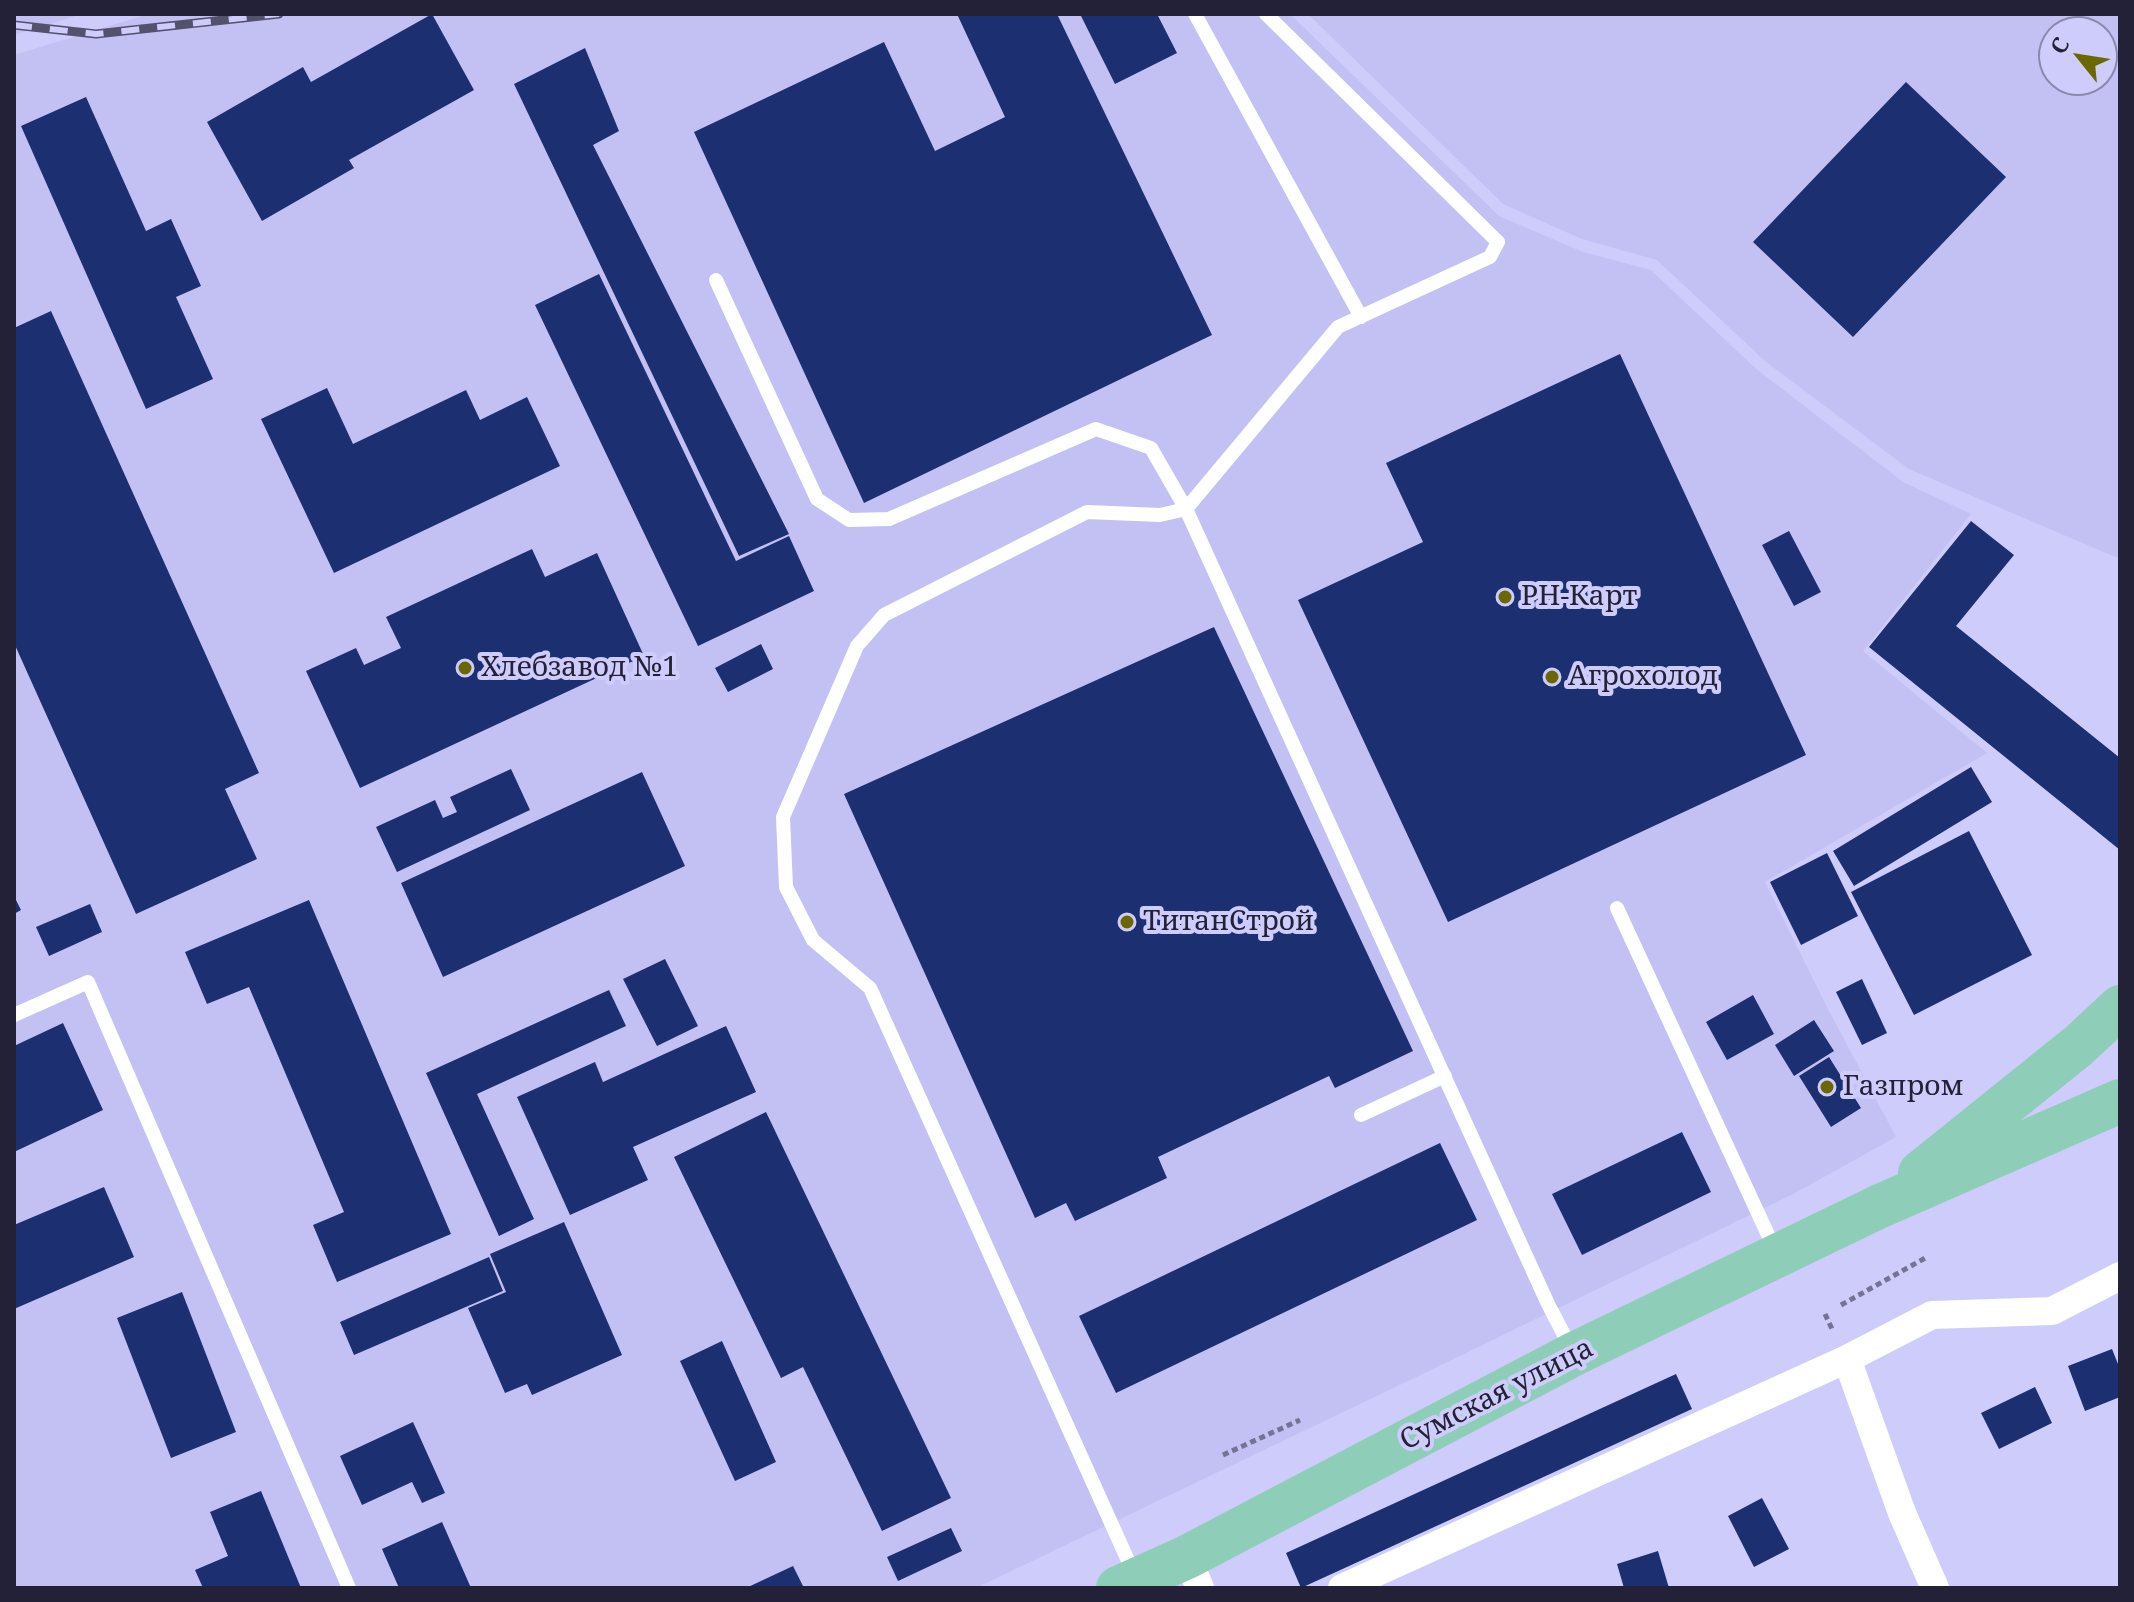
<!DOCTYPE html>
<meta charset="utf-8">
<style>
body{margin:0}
#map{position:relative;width:2134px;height:1602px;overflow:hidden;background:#ceccfb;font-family:"Noto Serif",serif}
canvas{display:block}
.frame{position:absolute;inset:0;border:16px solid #232137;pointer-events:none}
.north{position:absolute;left:2038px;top:16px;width:80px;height:80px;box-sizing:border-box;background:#ceccfb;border:2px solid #8a88ad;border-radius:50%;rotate:300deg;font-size:22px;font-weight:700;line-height:32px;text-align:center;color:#232137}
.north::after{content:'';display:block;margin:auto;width:28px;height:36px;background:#6c6801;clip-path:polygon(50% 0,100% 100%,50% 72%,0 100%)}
</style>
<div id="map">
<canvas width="2134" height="1602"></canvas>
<div class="frame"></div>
<div class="north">С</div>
</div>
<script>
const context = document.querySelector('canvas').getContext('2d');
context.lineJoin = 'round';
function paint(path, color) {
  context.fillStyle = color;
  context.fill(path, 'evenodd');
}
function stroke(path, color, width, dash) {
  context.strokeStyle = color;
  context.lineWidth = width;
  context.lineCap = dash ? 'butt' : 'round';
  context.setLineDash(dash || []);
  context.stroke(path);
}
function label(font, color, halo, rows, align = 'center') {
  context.font = font + ' "Noto Serif",serif';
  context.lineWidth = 8;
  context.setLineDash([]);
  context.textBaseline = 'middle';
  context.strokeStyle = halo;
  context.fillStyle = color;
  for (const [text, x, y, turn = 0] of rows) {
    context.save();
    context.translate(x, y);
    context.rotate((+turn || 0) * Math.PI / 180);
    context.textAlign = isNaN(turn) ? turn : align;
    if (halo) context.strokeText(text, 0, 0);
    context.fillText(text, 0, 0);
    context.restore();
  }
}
const built = new Path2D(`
 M14 14H82L14 35Z
 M149 14H1290L1499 216 1583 252 1651 270 1755 368 1903 482 1971 514 1863 651 1987 753 1765 882 1827 1007 1896 1137 1795 1193 1433 1369 976 1588H14V55Z
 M1308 14H2120V559L1909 469 1765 361 1657 260 1582 239 1503 204ZM2054 32H2102V80H2054Z`);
const building = new Path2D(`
 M432 14 474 90 349 160 354 168 262 221 207 122 303 67 311 82Z
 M957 14H1057L1212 335 864 503 694 132 884 42 935 151 1005 117Z
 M1080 14H1157L1177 53 1115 84Z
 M585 48 619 131 593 145 789 534 739 556 514 84Z
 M1906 82 2006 177 1853 337 1753 242Z
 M86 97 146 231 171 219 201 286 176 297 213 379 146 409 21 126Z
 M599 274 736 561 789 536 814 591 698 646 535 305Z
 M51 311 259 773 225 789 257 859 136 914 14 643V328Z
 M1620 354 1806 755 1448 922 1298 600 1423 542 1386 463Z
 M327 388 353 444 466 390 480 420 527 397 560 466 334 573 261 419Z
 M1971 521 2014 555 1956 626 2120 758V850L1869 647Z
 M1789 531 1821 592 1794 606 1762 545Z
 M532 549 545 577 597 553 644 656 360 788 306 671 356 648 364 665 401 648 386 617Z
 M1214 627 1413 1051 1335 1088 1329 1076 1158 1157 1167 1178 1075 1221 1066 1203 1035 1218 844 794Z
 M761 644 773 669 728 692 715 668Z
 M1971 767 1992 802 1854 886 1833 851Z
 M511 769 530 810 397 872 376 827 435 800 443 818 457 812 450 797Z
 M642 772 685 866 443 977 401 883Z
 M1969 831 2032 955 1914 1015 1851 892Z
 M1827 853 1858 916 1801 945 1770 882Z
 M14 896 21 910 14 914Z
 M309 900 451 1234 337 1282 313 1225 344 1212 249 987 207 1004 185 952Z
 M90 904 102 932 49 956 36 927Z
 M665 959 698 1026 657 1046 623 979Z
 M1862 979 1887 1033 1862 1045 1836 992Z
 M609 990 626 1026 477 1094 534 1219 499 1236 426 1073Z
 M1753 995 1774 1034 1727 1060 1706 1022Z
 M1814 1020 1834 1051 1794 1076 1775 1045Z
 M63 1023 103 1110 14 1152V1046Z
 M726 1026 756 1092 633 1147 648 1180 570 1215 517 1097 595 1062 603 1082Z
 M1829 1057 1861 1108 1831 1127 1799 1076Z
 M766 1112 951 1498 882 1531 803 1367 781 1378 674 1157Z
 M1682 1132 1711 1192 1582 1255 1552 1194Z
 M1440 1143 1477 1220 1116 1393 1079 1316Z
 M104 1187 134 1257 14 1309V1225Z
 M564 1222 622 1355 532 1395 527 1384 505 1393 468 1308 506 1292 490 1254Z
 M489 1257 503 1291 354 1355 340 1322Z
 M182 1292 236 1432 171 1458 117 1318Z
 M722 1341 776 1462 735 1481 680 1361Z
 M2112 1349 2120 1369V1397L2085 1411 2068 1366Z
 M1676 1374 1692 1409 1301 1588 1286 1553Z
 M2035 1387 2052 1423 1999 1449 1981 1413Z
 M413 1422 445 1493 422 1503 412 1482 362 1505 340 1456Z
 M261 1491 301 1588H203L195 1570 228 1556 210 1512Z
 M1762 1498 1789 1549 1754 1567 1728 1516Z
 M442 1522 471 1588H399L382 1549Z
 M951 1528 962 1551 898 1581 887 1557Z
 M1658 1551 1669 1588H1624L1617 1564Z
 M793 1566 804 1588H746Z`);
const path = new Path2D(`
 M1841 1305 1927 1257
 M1825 1314 1833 1331
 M1223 1455 1300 1420`);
const service = new Path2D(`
 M1195 14 1361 317
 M716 280 817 499 849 520 889 519 1096 429 1151 448 1186 509 1548 1304 1572 1350
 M1617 908 1776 1252
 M14 1015 88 982 349 1588
 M1361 1115 1445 1076
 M1135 1576 870 988 813 940 786 887 783 817 857 646 884 615 1087 512 1160 515 1186 509 1338 327 1490 257 1498 242 1266 14`);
const minor = new Path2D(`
 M1847 1359 1902 1513 1935 1588
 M1187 1557 1200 1588
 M1342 1588 1847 1359 1932 1315 2052 1311 2120 1276`);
const primary = new Path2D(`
 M1920 1173 2078 1046 2120 1007
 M1118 1588 1187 1557 1574 1354 1878 1207 2120 1101`);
const rail = new Path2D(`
 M14 25 96 34 279 14`);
const markers = [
 [1505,597,8,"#6c6801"],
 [465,668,8,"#6c6801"],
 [1552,677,8,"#6c6801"],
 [1127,922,8,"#6c6801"],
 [1827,1087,8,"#6c6801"]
];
const poiNames = [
 ["РН-Карт",1521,597],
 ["Хлебзавод №1",481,668],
 ["Агрохолод",1568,677],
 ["ТитанСтрой",1143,922],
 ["Газпром",1843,1087]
];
const streetNames = [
 ["Сумская улица",1497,1395,-27]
];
paint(built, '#c3c0f4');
paint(building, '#1c3071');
stroke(path, '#757395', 5, [6, 4]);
stroke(service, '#fff', 14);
stroke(minor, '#fff', 28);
stroke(primary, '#8eceb8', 44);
stroke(rail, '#53516e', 9);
stroke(rail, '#ceccfb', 6, [18]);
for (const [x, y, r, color] of markers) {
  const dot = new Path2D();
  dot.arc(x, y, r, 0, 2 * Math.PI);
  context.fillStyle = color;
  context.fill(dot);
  stroke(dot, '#ceccfb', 3);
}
label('28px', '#232137', '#ceccfb', poiNames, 'left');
label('28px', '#232137', '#ceccfb', streetNames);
</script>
